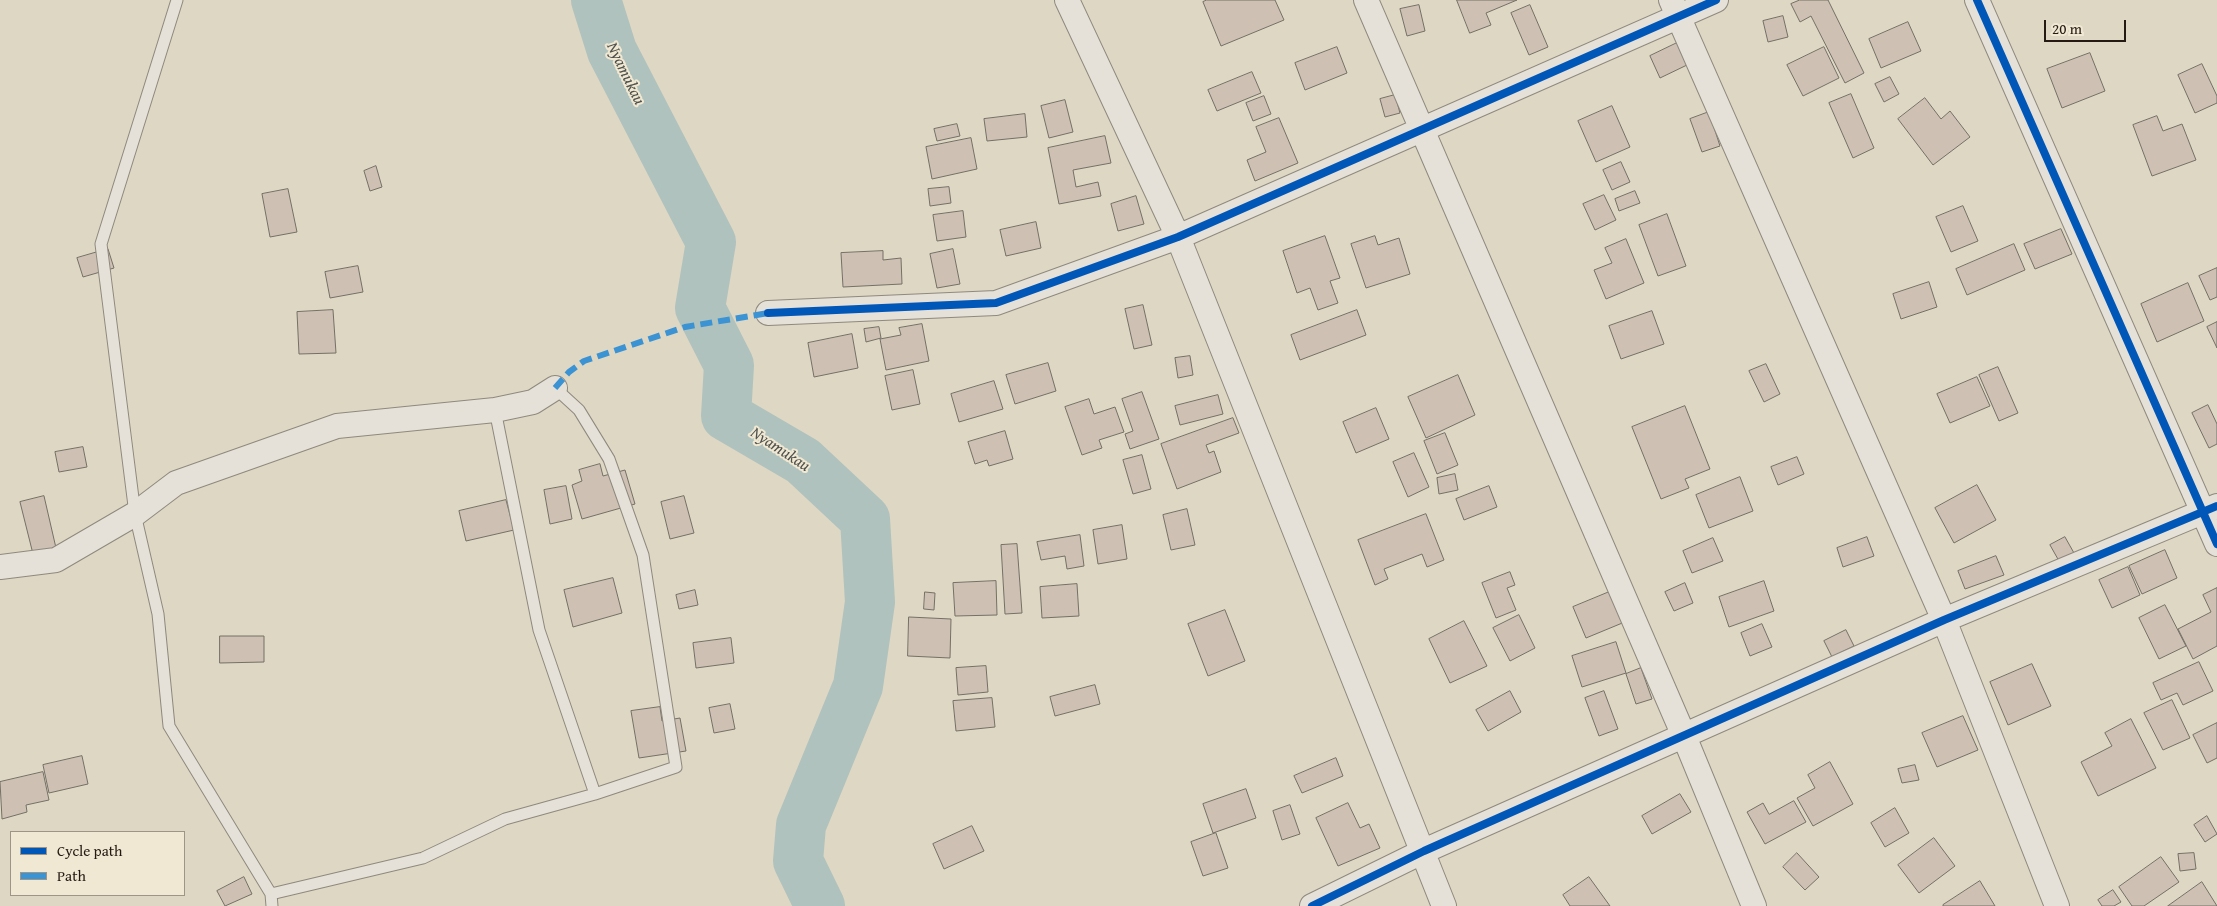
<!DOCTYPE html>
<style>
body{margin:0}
#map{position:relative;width:2217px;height:906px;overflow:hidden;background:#ded7c4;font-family:"Gentium Book Plus",serif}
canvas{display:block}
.legend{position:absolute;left:10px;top:831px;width:175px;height:65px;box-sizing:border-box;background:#f0e8d2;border:1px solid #9e9586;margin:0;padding:6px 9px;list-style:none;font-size:15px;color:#241913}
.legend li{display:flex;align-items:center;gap:10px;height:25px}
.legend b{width:25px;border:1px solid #9e9586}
.scale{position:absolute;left:2044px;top:20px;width:82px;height:22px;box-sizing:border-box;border:2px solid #241913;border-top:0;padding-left:6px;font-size:15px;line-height:18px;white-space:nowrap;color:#241913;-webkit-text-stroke:4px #f0e8d2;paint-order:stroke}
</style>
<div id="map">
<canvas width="2217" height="906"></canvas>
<ul class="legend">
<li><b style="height:6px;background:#0057b8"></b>Cycle path</li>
<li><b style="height:6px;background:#3b93d3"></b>Path</li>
</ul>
<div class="scale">20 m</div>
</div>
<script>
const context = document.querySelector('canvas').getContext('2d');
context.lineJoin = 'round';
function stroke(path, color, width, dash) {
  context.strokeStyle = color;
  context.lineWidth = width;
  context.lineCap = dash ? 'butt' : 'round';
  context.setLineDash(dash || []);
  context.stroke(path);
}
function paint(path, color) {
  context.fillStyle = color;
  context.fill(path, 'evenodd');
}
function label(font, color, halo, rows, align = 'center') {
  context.font = font + ' "Gentium Book Plus",serif';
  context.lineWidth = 4;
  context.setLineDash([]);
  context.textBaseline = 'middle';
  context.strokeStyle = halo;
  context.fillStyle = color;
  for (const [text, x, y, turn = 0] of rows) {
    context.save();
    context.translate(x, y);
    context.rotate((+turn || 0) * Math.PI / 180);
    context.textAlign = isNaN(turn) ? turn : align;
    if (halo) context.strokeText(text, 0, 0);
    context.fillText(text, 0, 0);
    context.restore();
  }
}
const river = new Path2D(`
 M596 0 612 51 711 242 700 308 729 365 726 416 803 461 865 519 870 602 858 686 801 825 798 861 820 906`);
const building = new Path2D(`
 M1207 0H1275L1284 20 1221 46 1203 2Z
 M1457 0H1517L1486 13 1491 25 1470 33Z
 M1800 0H1828L1864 73 1845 83 1811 16 1800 22 1791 4Z
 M1419 5 1425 31 1407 36 1400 9Z
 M1530 5 1548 47 1529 55 1511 13Z
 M1783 16 1788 37 1768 42 1763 21Z
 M1908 22 1921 51 1881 68 1869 39Z
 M1677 43 1687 65 1660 78 1650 56Z
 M1337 47 1347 73 1305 90 1295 63Z
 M1824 47 1839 78 1803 96 1787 65Z
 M2090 53 2105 91 2062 108 2047 69Z
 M2202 64 2217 96V103L2195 113 2178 75Z
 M1252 72 1261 93 1217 111 1208 90Z
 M1890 77 1899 94 1884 102 1875 84Z
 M1851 94 1874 148 1853 158 1829 103Z
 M1395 95 1400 113 1385 117 1380 99Z
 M1264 96 1271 114 1253 121 1246 103Z
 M1925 98 1941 119 1950 111 1970 137 1933 165 1898 119Z
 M1065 100 1073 132 1049 138 1041 106Z
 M1612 106 1630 147 1596 162 1578 121Z
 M1709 112 1720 146 1702 152 1690 119Z
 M1025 114 1027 137 987 141 984 119Z
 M2157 116 2163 131 2182 124 2196 160 2152 176 2133 125Z
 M1279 118 1298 163 1255 181 1247 160 1266 152 1256 127Z
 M957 124 960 136 937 141 934 129Z
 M1105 136 1111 163 1073 170 1076 187 1098 182 1101 196 1059 204 1048 148Z
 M971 138 977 169 932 179 926 147Z
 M1621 162 1630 182 1612 190 1603 170Z
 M376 166 382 187 370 191 364 171Z
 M949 187 951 203 930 206 928 189Z
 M288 189 297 232 270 237 262 194Z
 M1635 191 1640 203 1619 211 1615 199Z
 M1604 195 1616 220 1595 230 1583 204Z
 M1136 196 1144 224 1118 231 1111 204Z
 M1963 206 1978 241 1951 252 1936 217Z
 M963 211 966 237 937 241 933 215Z
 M1667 214 1686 266 1658 276 1639 225Z
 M1036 222 1041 248 1006 256 1000 230Z
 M2061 229 2072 254 2035 269 2024 244Z
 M1325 236 1340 278 1330 281 1338 303 1318 310 1310 288 1297 293 1283 251Z
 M1375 236 1378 245 1399 238 1410 274 1366 288 1351 244Z
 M1626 239 1644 283 1606 299 1594 270 1612 263 1605 248Z
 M2014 244 2025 270 1967 295 1956 269Z
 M108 249 114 268 83 277 77 258Z
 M953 249 960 284 937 288 930 254Z
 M883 251V260L901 258 902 284 843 287 841 253Z
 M358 266 363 292 330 298 325 272Z
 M2217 268V297L2210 300 2199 276Z
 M1929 282 1937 307 1901 319 1893 294Z
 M2188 283 2204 321 2157 342 2141 304Z
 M1143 305 1152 345 1134 349 1125 309Z
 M333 310 336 353 299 354 297 312Z
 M1357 310 1366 335 1300 360 1291 335Z
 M1652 311 1664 344 1621 359 1609 326Z
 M2217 322V348L2207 327Z
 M922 324 929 361 886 370 880 339 901 335 899 328Z
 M879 327 881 338 866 342 864 329Z
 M852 334 858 368 814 377 808 343Z
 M1190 356 1193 375 1178 378 1175 358Z
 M1048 363 1056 391 1015 404 1006 375Z
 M1766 364 1780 394 1764 402 1749 371Z
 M1998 367 2018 413 1999 421 1979 375Z
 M913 370 920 404 892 410 885 376Z
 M1458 375 1475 415 1426 438 1408 397Z
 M1977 377 1990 406 1950 423 1937 394Z
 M994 381 1003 409 959 422 951 394Z
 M1142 392 1159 439 1130 449 1125 434 1133 431 1122 399Z
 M1218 395 1223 414 1180 425 1175 406Z
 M1089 399 1094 414 1115 407 1124 432 1099 440 1102 448 1082 455 1065 407Z
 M2208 405 2217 424V444L2209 448 2192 413Z
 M1685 406 1710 469 1685 479 1689 488 1661 499 1632 427Z
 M1376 408 1389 439 1356 453 1343 422Z
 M1233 418 1239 433 1206 445 1209 453 1214 451 1221 472 1177 489 1161 444Z
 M1005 431 1013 459 989 466 987 460 975 464 968 442Z
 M1445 433 1458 465 1437 474 1424 441Z
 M83 447 87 467 59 472 55 452Z
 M1414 453 1429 487 1408 497 1393 462Z
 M1142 455 1151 489 1133 494 1123 460Z
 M1797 457 1804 474 1778 485 1771 467Z
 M600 464 603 476 625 470 635 504 582 519 572 485 582 481 579 470Z
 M1455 474 1458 490 1439 494 1437 478Z
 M1740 477 1753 511 1709 528 1696 495Z
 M1977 485 1996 520 1954 543 1935 508Z
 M566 486 572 519 550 524 544 490Z
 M1489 486 1497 507 1464 520 1456 499Z
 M44 496 56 548 33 554 20 502Z
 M684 496 694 533 670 539 661 502Z
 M506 500 514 530 466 541 459 511Z
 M1187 509 1195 545 1171 550 1163 515Z
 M1426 514 1444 560 1427 567 1422 554 1384 569 1388 579 1375 585 1358 540Z
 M1122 525 1127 559 1098 564 1093 530Z
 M1080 535 1084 566 1067 569 1065 556 1041 560 1037 542Z
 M1867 537 1874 556 1843 567 1837 548Z
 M2065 537 2074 553 2059 561 2050 545Z
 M1713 538 1723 561 1692 573 1683 551Z
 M1017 544 1022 613 1005 614 1001 545Z
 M2165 550 2177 578 2142 594 2129 566Z
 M1996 556 2004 575 1965 589 1958 571Z
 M2128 567 2140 595 2112 608 2099 580Z
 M1510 572 1515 585 1507 588 1516 610 1496 618 1482 583Z
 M613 578 622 613 573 627 564 590Z
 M996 581 997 615 955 616 953 583Z
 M1764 581 1774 611 1729 627 1719 597Z
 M1685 583 1693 603 1674 611 1665 592Z
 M1077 584 1079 616 1042 618 1040 587Z
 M1619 588 1632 619 1586 638 1573 607Z
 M2217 588V646L2193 659 2178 629 2211 612 2203 595Z
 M695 590 698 605 679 609 676 595Z
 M925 592 935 593 934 610 924 609Z
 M2165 605 2186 646 2159 659 2139 618Z
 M1225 610 1245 661 1208 676 1188 624Z
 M1519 615 1535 648 1510 661 1493 628Z
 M909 617 951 619 950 658 908 656Z
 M1464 621 1487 666 1450 683 1429 639Z
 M1762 624 1772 647 1750 656 1741 633Z
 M1846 630 1854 646 1832 657 1824 641Z
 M220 636H264V662L220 663Z
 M731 638 734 663 696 668 693 643Z
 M1616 642 1626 673 1582 687 1572 656Z
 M2199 662 2213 691 2183 705 2177 693 2161 700 2153 683Z
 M2032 664 2051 706 2008 725 1990 682Z
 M986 666 988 692 958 695 956 668Z
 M1641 668 1652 699 1636 704 1626 674Z
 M1095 685 1100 704 1055 716 1050 697Z
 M1510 691 1521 712 1488 731 1476 710Z
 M1604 691 1618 729 1599 736 1585 698Z
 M992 698 995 727 956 731 953 701Z
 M2172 700 2190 738 2163 750 2144 713Z
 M730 704 735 729 714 733 709 708Z
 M660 707 662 721 680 718 686 751 639 758 631 711Z
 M1963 716 1978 750 1937 767 1922 733Z
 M2131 719 2156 768 2098 796 2081 762 2112 746 2105 733Z
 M2217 723V758L2207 763 2193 735Z
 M82 756 88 784 49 793 43 765Z
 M1336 758 1343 776 1302 793 1294 776Z
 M1830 762 1853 804 1813 826 1797 798 1815 788 1808 775Z
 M1915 765 1919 780 1902 783 1898 769Z
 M43 772 49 800 26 805 27 812 2 819 0 782Z
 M1246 789 1256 818 1213 833 1203 804Z
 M1680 794 1691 812 1652 834 1642 816Z
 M1794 801 1806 822 1765 844 1747 812 1763 803 1769 814Z
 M1348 803 1360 828 1369 824 1380 848 1338 866 1316 818Z
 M1290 805 1300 834 1282 840 1273 811Z
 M1895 808 1909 833 1885 847 1871 823Z
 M2207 816 2217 834 2205 842 2194 825Z
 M972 826 984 851 944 869 933 844Z
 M1216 833 1228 868 1203 876 1191 842Z
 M1934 838 1955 866 1919 893 1898 865Z
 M1797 853 1819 877 1805 890 1783 867Z
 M2194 853 2196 869 2180 871 2178 854Z
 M2161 857 2179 882 2144 906H2132L2119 887Z
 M244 877 252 894 225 906 217 891Z
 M1589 877 1610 906H1570L1563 895Z
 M1980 881 1995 906H1943V905Z
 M2202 882 2217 906H2168Z
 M2113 890 2121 902 2114 906H2102L2098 900Z`);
const service = new Path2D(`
 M177 0 101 244 135 514 158 614 169 726 271 894 272 906
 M555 388 579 410 609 459 643 555 676 767 595 794
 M271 894 423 858 505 819 595 794 539 630 495 410`);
const minor = new Path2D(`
 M1067 0 1178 237 1444 906
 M1366 0 1684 736 1754 906
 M1671 0 1944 620 2057 906
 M1977 0 2217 544
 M768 313 996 303 1178 237 1716 0
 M0 567 56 560 135 514 176 483 337 426 495 410 533 402 555 388
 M1312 906 1424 851 1944 620 2217 506`);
const quiet = new Path2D(`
 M555 388 569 372 584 361 685 327 768 313`);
const cycleway = new Path2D(`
 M1977 0 2217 544
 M768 313 996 303 1178 237 1716 0
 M1312 906 1424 851 1944 620 2217 506`);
const waterNames = [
 ["Nyamukau",625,74,64],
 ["Nyamukau",780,450,33]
];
stroke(river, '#afc2bd', 50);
paint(building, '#cec0b3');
stroke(building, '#747066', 1);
stroke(service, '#8e897e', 13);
stroke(minor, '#8e897e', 26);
stroke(service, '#e5e1d8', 11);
stroke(minor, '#e5e1d8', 24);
stroke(quiet, '#3b93d3', 6, [12, 6]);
stroke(cycleway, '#0057b8', 8);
label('italic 16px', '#4e514d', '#f0e8d2', waterNames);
</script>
